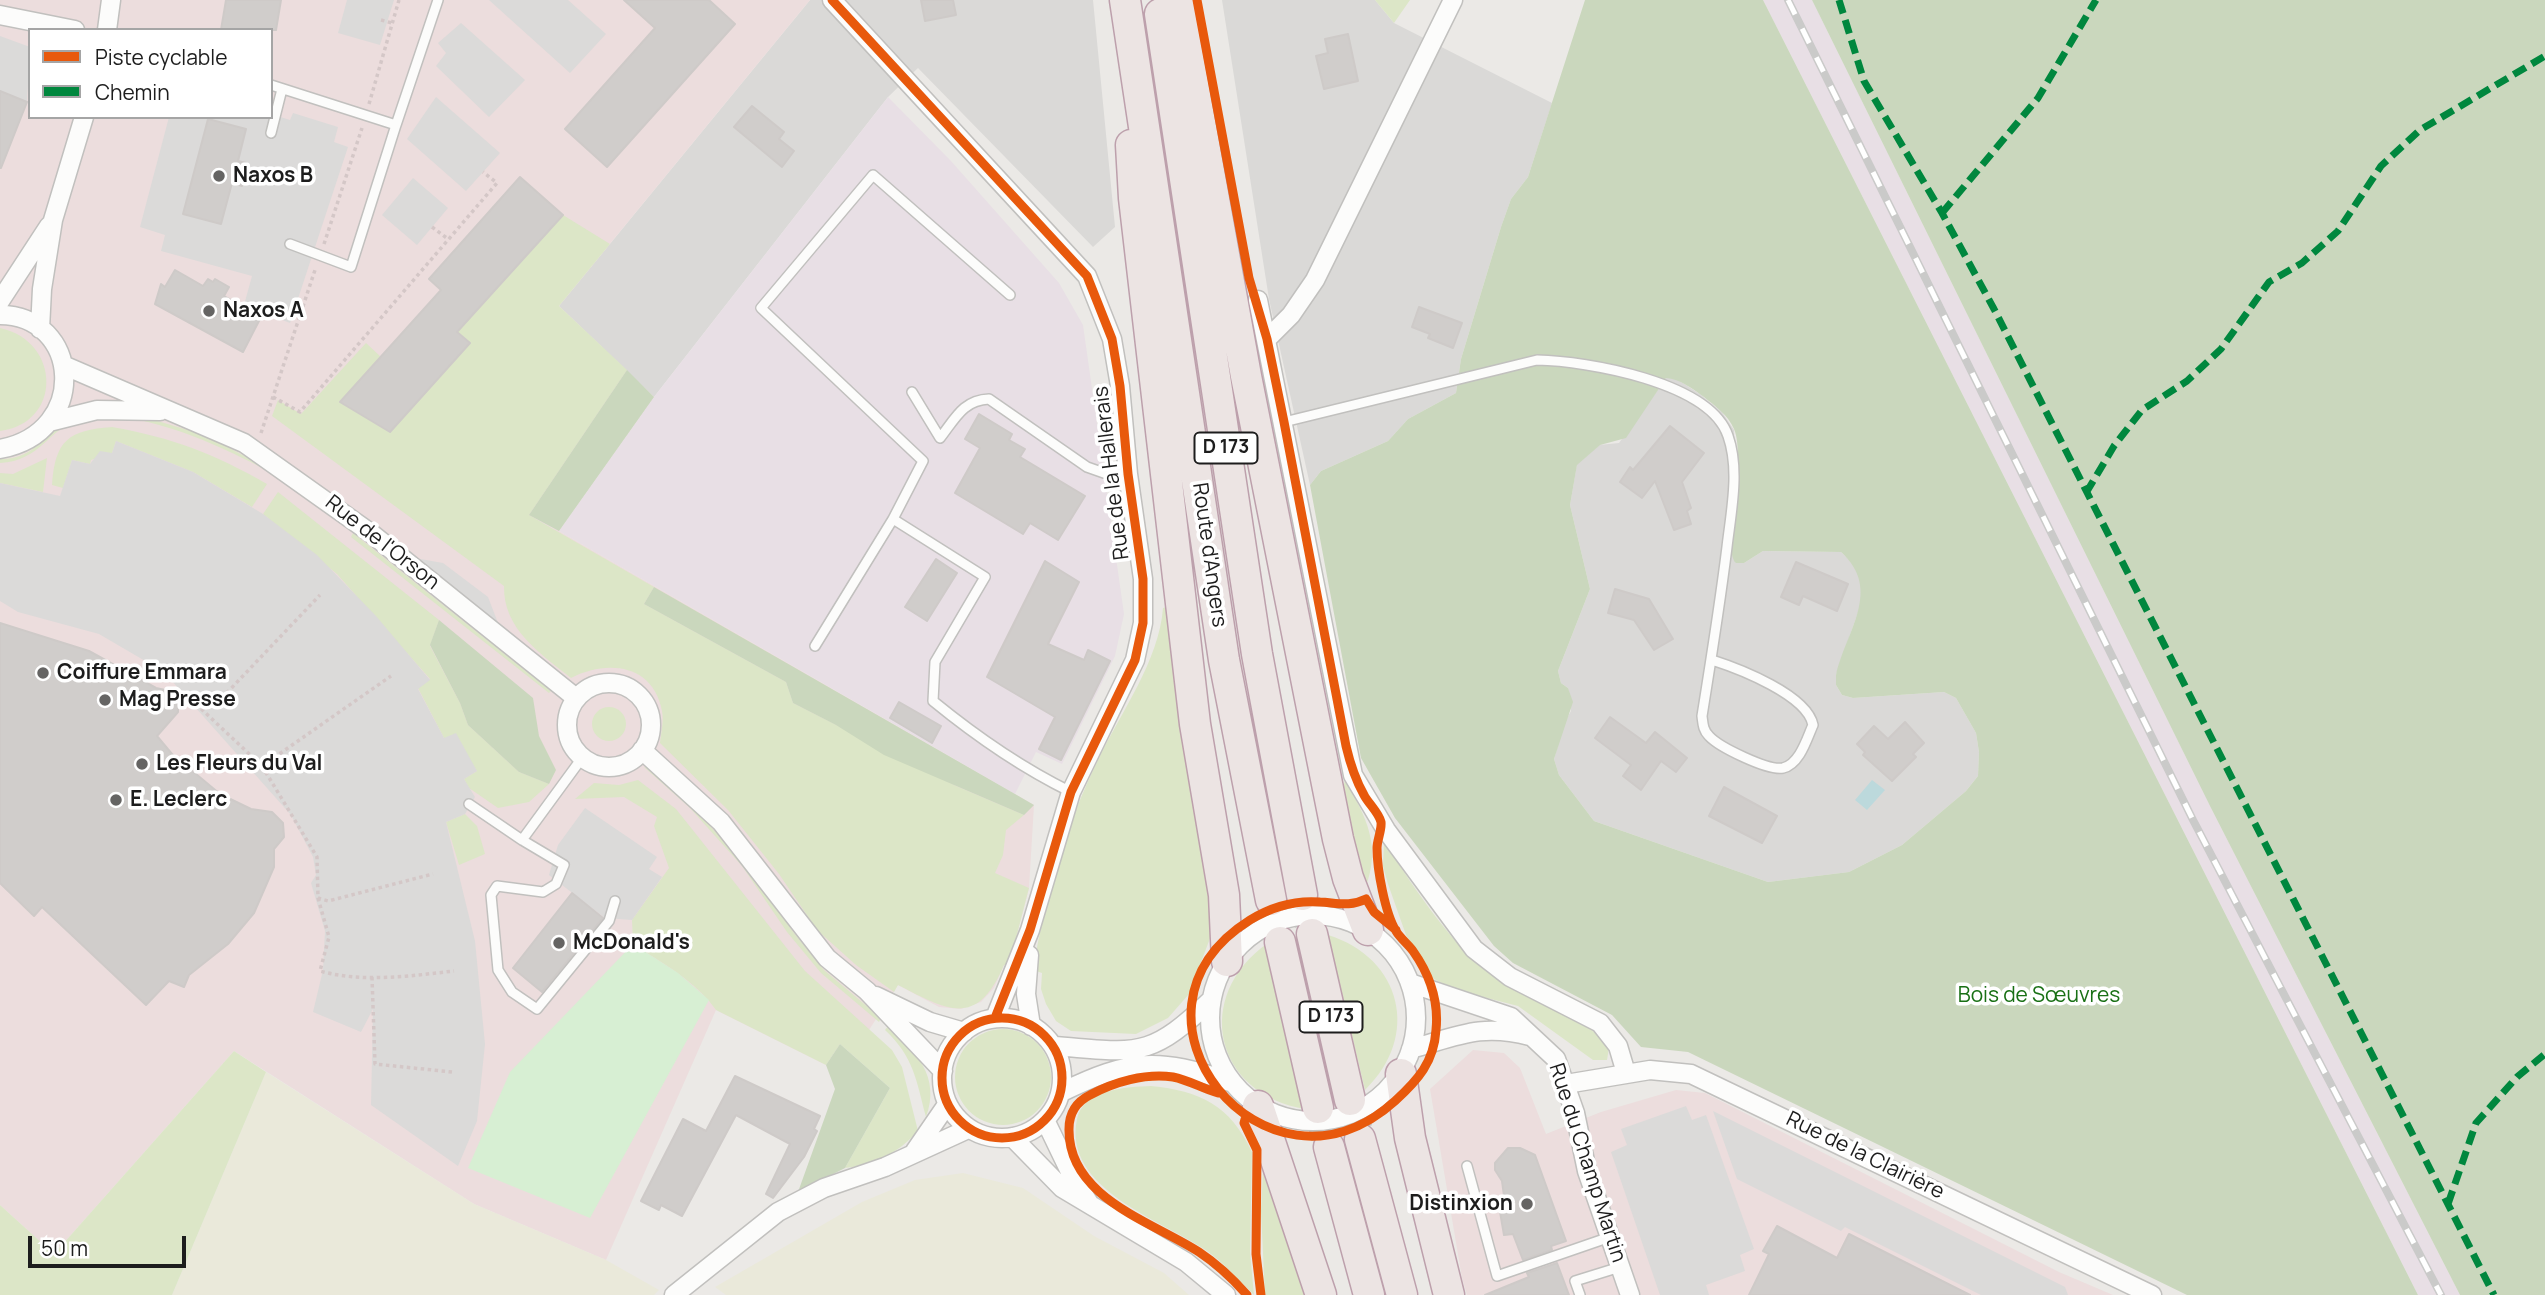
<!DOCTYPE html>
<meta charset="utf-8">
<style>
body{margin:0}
#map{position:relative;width:2545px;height:1295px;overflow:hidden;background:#ebe9e6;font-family:Manrope,sans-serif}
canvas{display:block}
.legend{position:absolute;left:28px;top:28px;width:245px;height:91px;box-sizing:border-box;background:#fff;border:2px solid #a5a5a5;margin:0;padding:9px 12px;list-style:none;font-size:21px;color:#1d1d1d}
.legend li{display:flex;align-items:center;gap:14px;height:35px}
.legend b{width:35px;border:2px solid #a5a5a5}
.scale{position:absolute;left:28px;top:1236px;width:158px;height:32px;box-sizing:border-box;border:4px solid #1d1d1d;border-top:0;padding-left:9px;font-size:21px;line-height:24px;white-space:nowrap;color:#1d1d1d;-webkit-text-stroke:5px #fff;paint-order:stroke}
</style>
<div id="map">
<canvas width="2545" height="1295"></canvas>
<ul class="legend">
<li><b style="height:9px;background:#e8590c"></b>Piste cyclable</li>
<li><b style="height:9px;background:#00873e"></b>Chemin</li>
</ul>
<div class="scale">50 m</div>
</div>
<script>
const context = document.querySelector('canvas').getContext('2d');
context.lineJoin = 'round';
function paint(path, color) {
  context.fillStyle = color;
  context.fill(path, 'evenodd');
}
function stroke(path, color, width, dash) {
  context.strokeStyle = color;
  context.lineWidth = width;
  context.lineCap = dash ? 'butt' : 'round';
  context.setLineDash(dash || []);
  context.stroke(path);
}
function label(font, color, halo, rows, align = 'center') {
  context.font = font + ' Manrope,sans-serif';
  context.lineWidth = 7;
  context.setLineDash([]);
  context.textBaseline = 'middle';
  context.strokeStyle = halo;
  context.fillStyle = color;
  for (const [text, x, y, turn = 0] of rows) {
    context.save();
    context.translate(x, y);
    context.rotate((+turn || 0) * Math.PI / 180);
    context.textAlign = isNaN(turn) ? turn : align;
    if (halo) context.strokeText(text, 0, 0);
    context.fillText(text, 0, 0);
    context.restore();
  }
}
const residential = new Path2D(`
 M810 0H1093L1115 227 1093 247 918 68 888 97 654 397 559 306Z
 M1222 0H1375L1394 23 1552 103 1528 177 1511 199 1501 227 1461 359 1456 393 1408 419 1388 441 1321 471 1310 485 1269 299Z
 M1666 378H1675L1700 394 1722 412 1734 430 1736 502 1744 563 1763 551 1841 552 1854 564 1861 582 1862 601 1836 675V685L1842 695 1853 698 1944 692 1956 698 1976 733 1979 752 1978 776 1966 791 1902 845 1849 872 1768 882 1594 821 1559 775 1554 759 1564 723 1571 711 1568 688 1561 683 1558 671 1590 589 1570 505 1577 464 1599 445 1619 443Z`);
const commercial = new Path2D(`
 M0 0H810L559 306 654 397 559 531 1034 805 1029 888 1009 965H1004L994 988 981 1002 961 1009 939 1007 898 985 869 1030 864 1034 851 1028 826 1065 716 1010 606 1260 474 1204 234 1051 54 1254 0 1205ZM30 30H271V117H30Z
 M1473 1050 1504 1053 1520 1068 1546 1134 1601 1112 1676 1090 1705 1093 2059 1272 2113 1295H1467L1462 1278 1430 1089Z`);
const industrial = new Path2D(`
 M1763 0H1812L2211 808 2460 1295H2418Z
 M888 97 951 161 1059 283 1083 325 1124 614 1115 656 1062 764 1036 752 1015 794 559 531 654 397Z`);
const farmland = new Path2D(`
 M266 1072 474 1204 606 1260 659 1290 654 1295H172Z
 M963 1173 1023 1188 1094 1236 1164 1273 1189 1295H726L715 1287 862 1202 915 1180Z`);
const grass = new Path2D(`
 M1375 0H1410L1394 23Z
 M563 215 610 244 559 306 627 370 529 515 654 587 644 604 786 682 793 703 956 786 1024 815 1006 830 1003 855 995 873 1029 888 1009 965H1004C977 1029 947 1010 898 985L894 992 856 965 817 930 779 874 728 810 660 743C661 733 664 721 662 711 653 663 606 660 571 678 540 653 503 629 504 586L272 416 278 400 301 414 366 343 381 357 341 402 390 432 469 344 457 332Z
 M0 328C61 341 63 423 0 431Z
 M137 415 205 435 269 469 268 471C221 446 133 404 79 420 49 428 41 461 0 463V459C39 459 43 430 71 419 86 413 120 416 137 415Z
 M112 427C173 438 213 453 267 484L252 507 193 472 116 441 112 453 91 460 90 464 72 460 63 488 52 485C55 441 68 430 112 427Z
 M47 458 43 492 0 483V473L13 474Z
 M278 492 439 620 430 646 460 703 468 725 519 772 549 784 529 802 498 808 469 788 464 779 477 771 444 738 418 688 430 679 337 574 263 514Z
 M353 533 551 691 549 693 351 537Z
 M1170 606 1216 920 1209 941 1189 994 1168 1018 1136 1034 1071 1031 1056 1021 1046 1004 1041 989 1042 973 1033 970C1045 898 1066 825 1098 760 1121 712 1159 661 1163 608Z
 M592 724a17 17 0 1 1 34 0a17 17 0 1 1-34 0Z
 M644 767 652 768 680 792 744 864 794 933 824 970 881 1018 879 1022 821 973 787 932 742 866 690 808Z
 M638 780 676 809 805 971 892 1050 902 1067 918 1131C898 1153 875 1165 845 1168L890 1088 840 1044 826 1065 716 1010C696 981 662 963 633 944L632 920 669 868 654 826 657 817 624 797 575 799 594 783 619 785Z
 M1345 780C1366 817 1382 845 1365 889L1341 797Z
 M465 814 477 826 485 854 459 865 446 822Z
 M1384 842C1417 891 1451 947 1501 982 1536 1006 1583 1012 1609 1048L1607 1060H1593L1518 1006 1456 990 1432 978 1406 935 1388 884 1383 866Z
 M1328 935C1402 958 1421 1036 1365 1090Z
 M1268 943 1306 1109C1214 1095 1192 996 1268 943Z
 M888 1026C916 1051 941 1077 926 1117 916 1080 914 1057 885 1030Z
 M955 1077a48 48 0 1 1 96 0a48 48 0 1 1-96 0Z
 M234 1051 266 1072 172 1295H0V1205L54 1254Z
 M1151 1086C1200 1091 1230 1105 1252 1152L1250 1252 1254 1295C1239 1280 1224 1263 1207 1251 1162 1220 1062 1189 1077 1119 1083 1089 1127 1087 1151 1086Z
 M1264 1151 1312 1295H1265L1261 1211Z`);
const forest = new Path2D(`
 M1585 0H1763L2418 1295H2187L1688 1052 1641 1047 1612 1015 1513 963 1494 946 1395 818 1361 758 1310 485 1321 471 1388 441 1408 419 1456 393 1461 359 1501 227 1511 199 1528 177ZM1666 378C1680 379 1693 389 1704 397 1715 406 1728 415 1734 429 1747 459 1721 548 1736 563H1744L1763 551 1841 552C1883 590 1846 631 1836 675V685L1842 695 1853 698 1944 692 1956 698 1976 733 1979 752 1978 776 1966 791 1902 845 1849 872 1768 882 1594 821 1559 775 1554 759 1573 702 1568 688 1561 683 1558 671 1590 589 1570 505 1577 465 1600 445 1626 438Z
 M1812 0H2545V1295H2460L2211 808Z
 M627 370 654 397 559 531 529 515Z
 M654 587 1015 794 1034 805 1024 815 884 755 836 725 793 703 786 682 644 604Z
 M439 620 533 698 539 736 556 770 549 784 519 772 468 725 460 703 430 645Z
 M840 1044 890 1088 845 1168 798 1192 835 1089 826 1065Z`);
const park = new Path2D(`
 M633 944 678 973 709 1000 590 1218 468 1168 510 1072Z`);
const parking = new Path2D(`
 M347 0H394L380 45 338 33Z
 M489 0H568L606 34 570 73Z
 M461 23 525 80 489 117 436 66 446 53 438 43Z
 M0 36 30 47 27 102 0 91Z
 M436 97 500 153 466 191 407 139Z
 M293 113 338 127 334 142 348 147 290 323 244 305 252 276 161 251 165 235 140 227 169 117H271V114L290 120ZM208 120 246 130 238 161 247 170 243 185 232 183 221 224 199 215 198 218 183 214Z
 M413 178 448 208 417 245 382 215Z
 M116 441 193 472 263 514 317 555 376 616 430 680 418 689 444 738 456 733 477 771 464 779 475 797 465 814 446 822 475 941 485 1044 477 1121 458 1166 371 1105 373 1009 361 1032 313 1012 323 970 325 931 311 883 316 875 313 857 291 815 164 672 99 634 18 612 0 601V483L60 496 72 460 90 464 100 451 112 453Z
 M398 555 443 563 488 597 505 641Z
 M585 808 657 857 649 869 662 877 632 920 605 918 549 875 558 845Z
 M1686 1106 1692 1120 1706 1115 1754 1249 1740 1255 1745 1271 1706 1285 1709 1295H1660L1611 1152 1627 1145 1621 1129Z
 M1713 1111 2065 1287 2068 1295H1981L1845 1227 1841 1231 1737 1179Z`);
const water = new Path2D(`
 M1872 780 1885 790 1867 810 1855 800Z`);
const building = new Path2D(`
 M226 0H281L276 30H221Z
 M624 0H709L735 24 607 167 565 129 655 28Z
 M921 0H953L956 15 925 21Z
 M1348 34 1358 81 1324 89 1316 56 1328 53 1325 39Z
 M0 91 27 102 1 168H0Z
 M752 106 784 132 779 139 794 151 782 167 734 127Z
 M208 119 246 129 238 161 246 163 247 170 242 186 232 183 221 224 183 214Z
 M520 177 563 215 457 332 470 343 390 432 340 402 441 290 429 279Z
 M175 270 203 286 208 279 213 282 215 279 229 287 224 296 261 317 243 352 155 304 161 284 165 287Z
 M1419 307 1462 323 1453 348 1428 338 1430 334 1412 327Z
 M979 414 1012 434 1009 440 1025 449 1020 457 1085 496 1058 540 1030 523 1023 534 955 493 980 448 965 439Z
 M1670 426 1704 453 1682 482 1691 508 1687 511 1691 524 1674 530 1655 481 1642 498 1620 482 1630 467 1633 470Z
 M936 559 957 573 927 621 905 607Z
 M1045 561 1079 582 1048 644 1084 660 1088 650 1110 661 1061 760 1039 749 1055 717 987 677Z
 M1796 562 1848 584 1837 611 1803 596 1799 605 1781 597Z
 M1615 589 1649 599 1673 639 1654 650 1634 620 1608 613Z
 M0 623 89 651 156 688 170 691 178 703V712L157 736 172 754 220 794 251 809 272 812 283 823 284 837 274 849V867L254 913 228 944 189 975 184 987 169 981 146 1005 42 907 34 916 0 883Z
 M899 702 941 726 932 743 890 718Z
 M1610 717 1646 743 1655 732 1687 758 1676 772 1661 761 1641 790 1623 776 1631 765 1595 738Z
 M1905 722 1924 743 1913 754 1916 757 1892 781 1863 755 1865 752 1857 744 1874 726 1888 739Z
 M1724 787 1777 816 1762 843 1709 816Z
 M572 893 603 918 542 992 513 968Z
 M735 1076 820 1116 814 1129 817 1131 804 1157 773 1198 766 1194 790 1144 736 1115 682 1216 661 1205 659 1210 641 1201 683 1119 706 1131Z
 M1508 1148H1520L1535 1155 1566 1241 1551 1246 1552 1250 1523 1260 1513 1234 1504 1235 1499 1206 1505 1203 1502 1181 1495 1170V1163Z
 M1777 1226 1837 1258 1849 1234 1970 1295H1749L1769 1254 1763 1251Z
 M1557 1263 1569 1295H1485L1529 1277 1527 1273Z`);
const trunkTunnel = new Path2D(`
 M1302 895 1312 934
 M1271 900 1280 942
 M1350 1100 1360 1139
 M1318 1108 1329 1147`);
const path = new Path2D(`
 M381 20 392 23
 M369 104 399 0
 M432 227 448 239
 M324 244 362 128
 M273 397 300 412 497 183 483 172
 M261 433 316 267
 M196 704 262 766 391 676
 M198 704 209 708 221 699 320 595
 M262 766 317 857 318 898 328 901 433 874
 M318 898 329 937 320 971C363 983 410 976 454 971
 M372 977 375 1064 452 1072`);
const service = new Path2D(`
 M271 85 396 125 351 267 290 244
 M396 125 438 0
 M271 133 282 89
 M1010 295 873 175 761 308 923 461 893 519 985 577 935 662 933 701C977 737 1020 767 1071 792
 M912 392 940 438C955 419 963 400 989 399L1087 467 1104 473 1128 474
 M1284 422 1537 360C1587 361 1710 382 1728 436 1740 470 1731 512 1727 547 1720 604 1711 660 1702 716 1703 724 1703 730 1709 736 1719 747 1768 771 1783 768 1800 764 1807 738 1813 725 1807 695 1740 669 1712 660
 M815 646 893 519
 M469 804 522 840 582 758
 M522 840 564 865 556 884 543 892 497 886 491 895 498 970 512 992 537 1009 609 921 615 901
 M1467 1166 1497 1276 1610 1237
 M1580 1295 1575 1281 1620 1267`);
const minor = new Path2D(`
 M832 0 1087 276 1112 339 1120 386 1128 474 1143 579V623L1135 660 1071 792 1030 930 995 1018
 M0 15 75 30
 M107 30 111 0
 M1258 300 1353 775 1386 830 1474 949 1510 977 1600 1023 1618 1046 1626 1073
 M0 301 49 226
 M0 315C80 315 91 432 0 449
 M40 329 42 289 53 220 84 117
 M1267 339 1291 315 1315 280 1453 0
 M63 365 244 443 372 534 576 698
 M53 421 97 410 160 411
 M567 725a42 42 0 1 1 84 0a42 42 0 1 1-84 0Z
 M642 750 721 822 827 958 867 991 943 1071
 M1210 1018a103 103 0 1 1 206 0a103 103 0 1 1-206 0Z
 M1029 955 1026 994 1031 1026
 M1413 984 1511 1017 1556 1059 1575 1113 1587 1171 1630 1295
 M876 996 930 1022 964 1032
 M942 1078a60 60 0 1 1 120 0a60 60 0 1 1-120 0Z
 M1053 1046C1137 1052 1148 1061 1212 999
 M1411 1049C1458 1036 1481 1023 1530 1036
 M1566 1084 1650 1070 1691 1074 2152 1295
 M1062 1092C1130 1059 1158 1057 1230 1082
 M1046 1122 1073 1178 1089 1203
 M1012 1137 1062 1188 1186 1262 1226 1295
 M915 1151 946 1106
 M674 1295 778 1212 824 1188 885 1167 968 1129`);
const trunk = new Path2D(`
 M1125 0 1224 660 1271 900
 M1178 0 1246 376 1338 839 1348 878 1368 930
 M1160 14 1257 654 1302 895
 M1131 145 1134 198 1195 724 1224 895 1227 961
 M1312 934 1350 1100
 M1280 942 1318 1108
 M1401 1074 1410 1138 1449 1295
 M1258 1106 1321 1295
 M1360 1139 1402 1295
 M1329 1147 1369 1295`);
const rail = new Path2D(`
 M1788 0 2193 820 2441 1295`);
const quiet = new Path2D(`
 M1839 0 1864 81 1942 213 1994 309 2494 1295
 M1942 213 2038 98 2096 0
 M2086 493 2114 446 2142 410 2187 381 2221 349 2269 282 2302 263 2338 231 2381 166 2420 130 2545 56
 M2448 1204 2476 1123 2517 1077 2545 1054`);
const cycleway = new Path2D(`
 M832 0 1087 276 1112 339 1120 386 1128 474 1143 579V623L1135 660 1071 792 1030 930 995 1018
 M1197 0 1249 278 1267 339 1284 422 1346 746C1350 763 1355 779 1364 795 1368 803 1379 813 1381 822 1382 830 1377 840 1377 848 1377 869 1385 913 1396 931 1400 938 1408 944 1413 951 1430 975 1439 1001 1436 1030 1434 1062 1418 1080 1395 1101 1266 1218 1101 1013 1250 920 1271 907 1295 900 1320 902 1338 903 1350 907 1366 899L1374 912 1396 930
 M942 1078a60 60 0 1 1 120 0a60 60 0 1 1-120 0Z
 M1218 1093C1203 1089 1189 1080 1173 1077 1145 1073 1114 1082 1090 1095 1076 1102 1069 1114 1069 1129 1068 1198 1153 1222 1199 1252 1217 1264 1233 1279 1247 1295
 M1246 1116 1244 1123 1257 1150 1256 1254 1261 1295`);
const markers = [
 [219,176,7,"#656463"],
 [209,311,7,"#656463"],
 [43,673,7,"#656463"],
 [105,700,7,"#656463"],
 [142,764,7,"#656463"],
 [116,800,7,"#656463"],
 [559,943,7,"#656463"],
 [1527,1204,7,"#656463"]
];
const shields = [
 [1226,448,63],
 [1331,1017,63]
];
const shieldNames = [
 ["D 173",1226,448],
 ["D 173",1331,1017]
];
const poiNames = [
 ["Naxos B",233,176],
 ["Naxos A",223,311],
 ["Coiffure Emmara",57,673],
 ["Mag Presse",119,700],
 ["Les Fleurs du Val",156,764],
 ["E. Leclerc",130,800],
 ["McDonald's",573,943],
 ["Distinxion",1513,1204,"right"]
];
const streetNames = [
 ["Rue de la Hallerais",1112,473,-97],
 ["Rue de l'Orson",382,543,38],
 ["Route d'Angers",1209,555,82],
 ["Rue de la Clairière",1865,1156,26],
 ["Rue du Champ Martin",1587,1163,72]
];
const parkNames = [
 ["Bois de Sœuvres",2039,996]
];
paint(residential, '#dad9d7');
paint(commercial, '#ecdddd');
paint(industrial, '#e8dfe5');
paint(farmland, '#eae9da');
paint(grass, '#dce6c7');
paint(forest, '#cad7bd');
paint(park, '#d7efd3');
paint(parking, '#dbdad9');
paint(water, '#bcd9dc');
paint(building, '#d0cdcb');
stroke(building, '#cecac8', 2);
stroke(trunkTunnel, '#c2c0be', 30, [30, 15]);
stroke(service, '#c1c0be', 12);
stroke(minor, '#c1c0be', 21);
stroke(trunk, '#bda0ac', 33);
stroke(path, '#d4c7c7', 3.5, [3.5, 3.5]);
stroke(service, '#fcfcfb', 9);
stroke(minor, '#fcfcfb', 18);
stroke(trunk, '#ece4e3', 30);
stroke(rail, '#cacac9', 8);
stroke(rail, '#fff', 5, [16]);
stroke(quiet, '#00873e', 7, [14, 7]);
stroke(cycleway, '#e8590c', 9);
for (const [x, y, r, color] of markers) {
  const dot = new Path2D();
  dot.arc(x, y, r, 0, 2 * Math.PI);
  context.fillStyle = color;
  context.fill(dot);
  stroke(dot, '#fff', 2.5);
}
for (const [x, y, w] of shields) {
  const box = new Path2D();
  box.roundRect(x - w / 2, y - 15.5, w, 31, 5);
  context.fillStyle = '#fff';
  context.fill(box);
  stroke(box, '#1d1d1d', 2);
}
label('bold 19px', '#1d1d1d', null, shieldNames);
label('bold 21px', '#1d1d1d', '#fff', poiNames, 'left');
label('21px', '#1d1d1d', '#fff', streetNames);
label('21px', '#197015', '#fff', parkNames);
</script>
